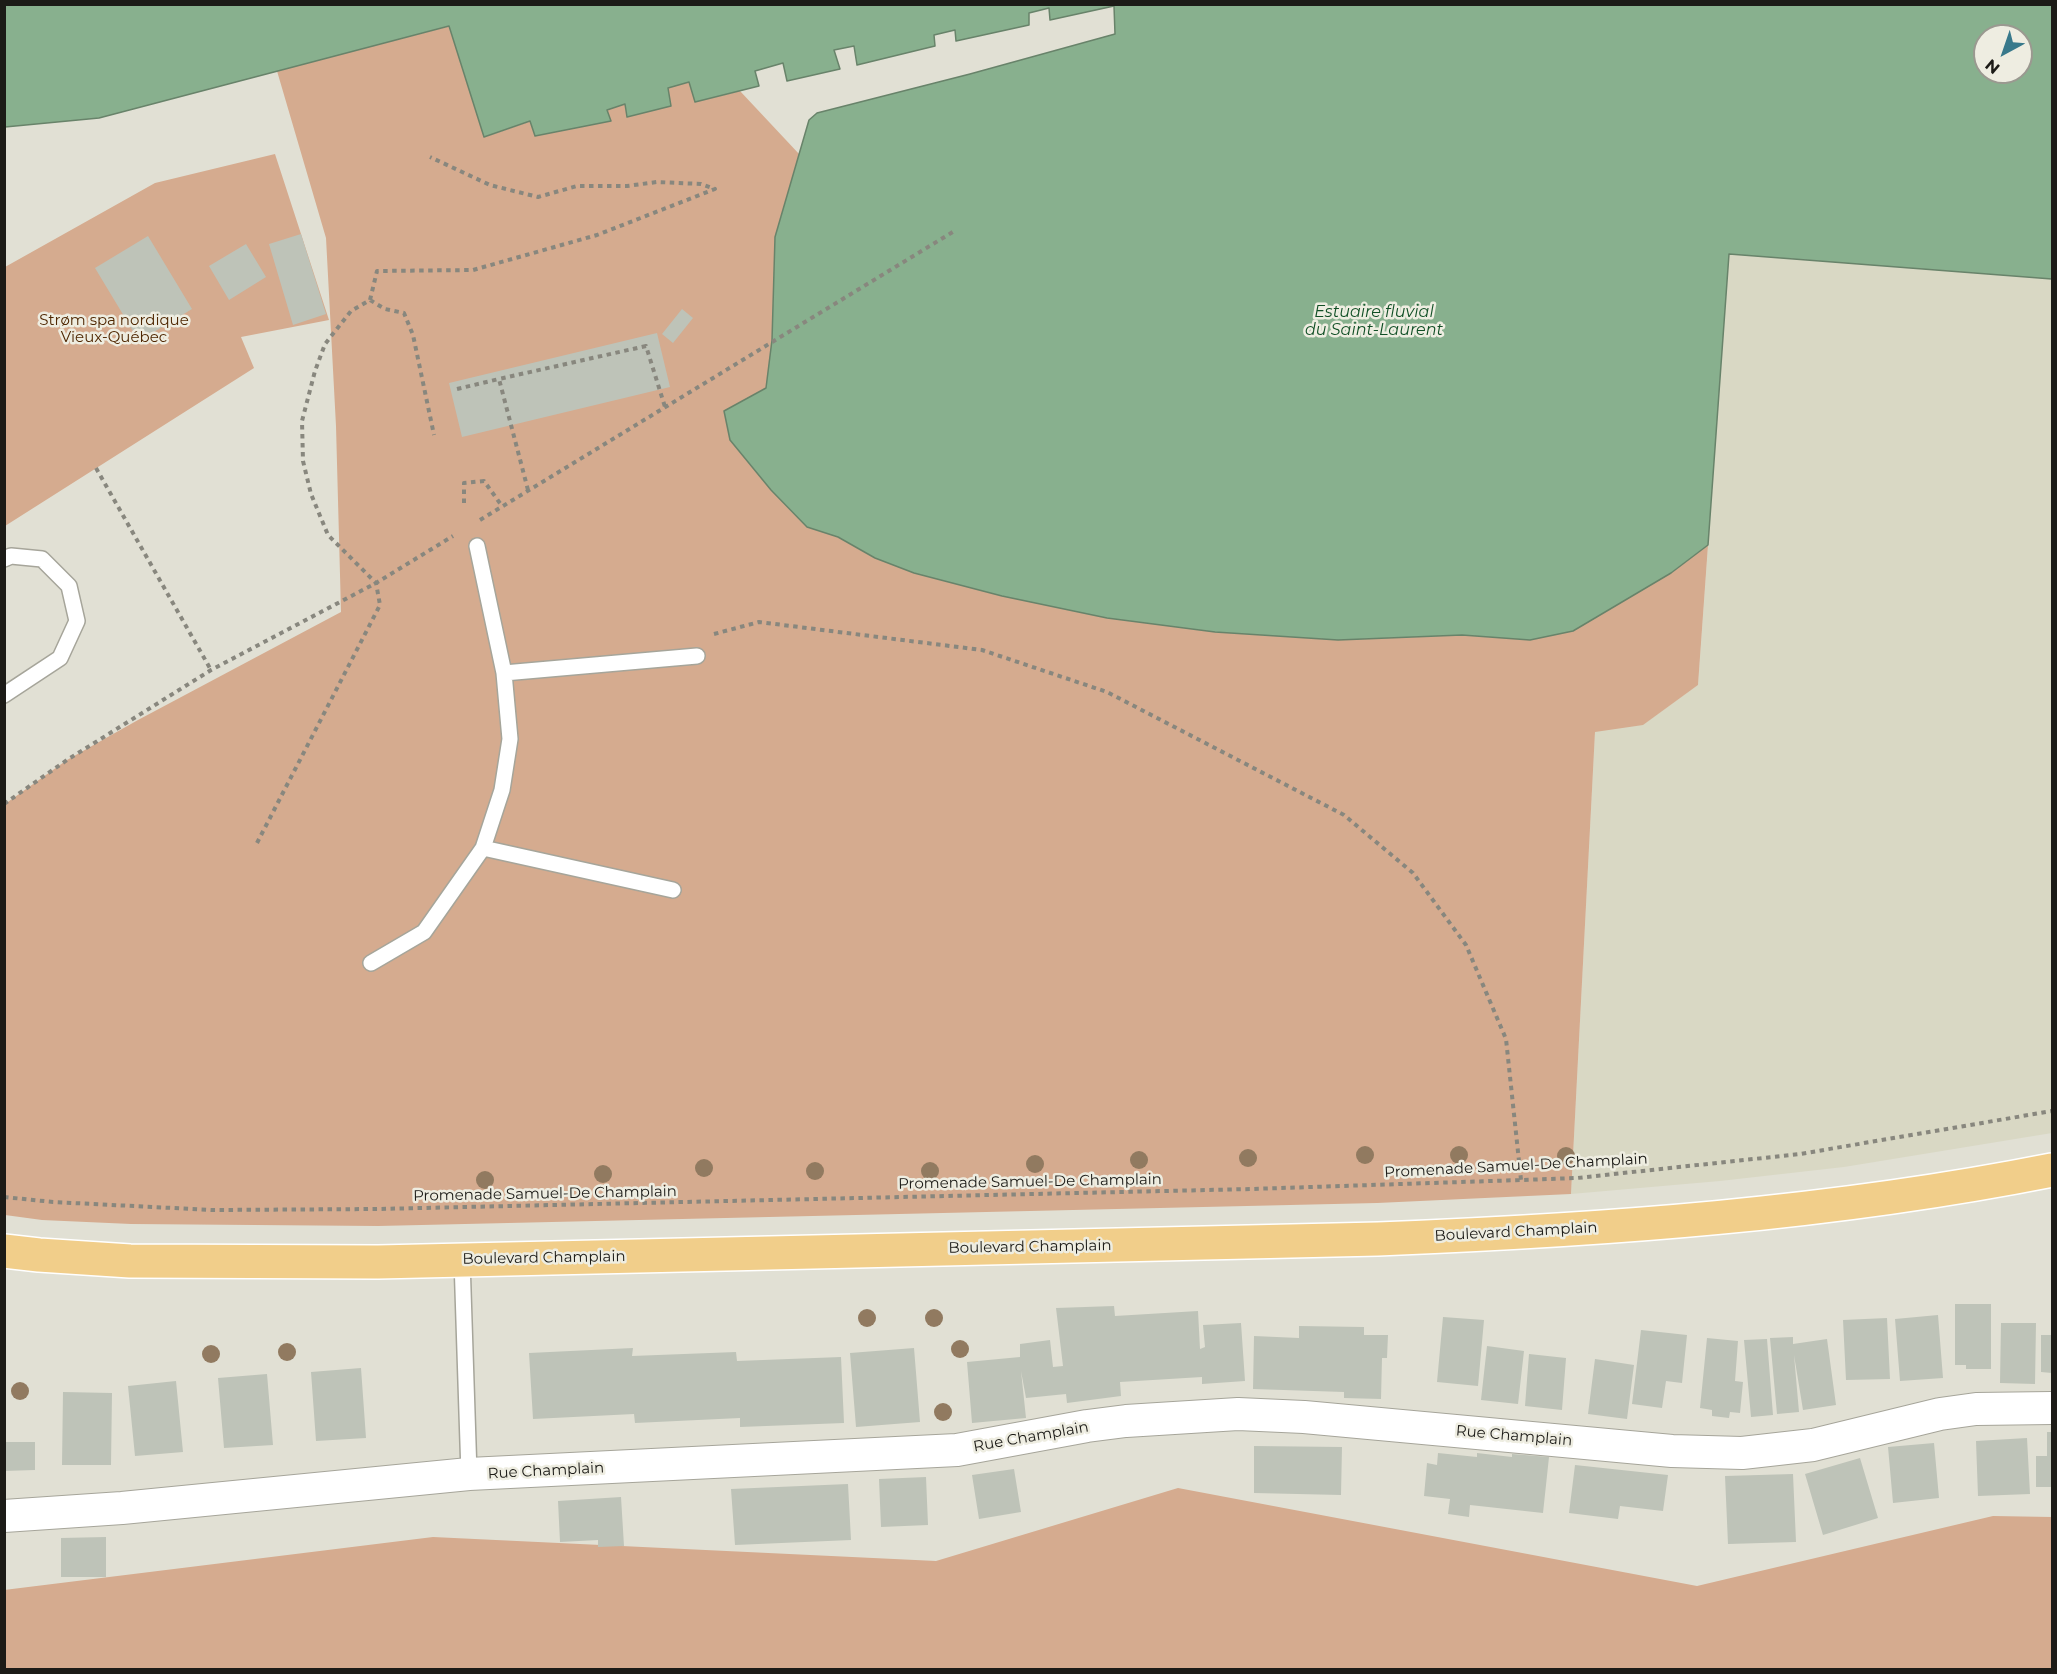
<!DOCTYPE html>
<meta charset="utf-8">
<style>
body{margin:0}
#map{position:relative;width:2057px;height:1674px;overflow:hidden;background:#e1e0d4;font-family:Montserrat,sans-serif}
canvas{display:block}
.frame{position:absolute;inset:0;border:6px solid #1c1b17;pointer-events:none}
.north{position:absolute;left:1973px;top:24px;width:60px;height:60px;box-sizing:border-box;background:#eeede1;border:2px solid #9a9990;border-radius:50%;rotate:220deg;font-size:16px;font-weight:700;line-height:24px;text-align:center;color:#1c1b17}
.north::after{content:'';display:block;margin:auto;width:21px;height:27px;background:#38798b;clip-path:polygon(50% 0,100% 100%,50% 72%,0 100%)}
</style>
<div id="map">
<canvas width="2057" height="1674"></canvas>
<div class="frame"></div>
<div class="north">N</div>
</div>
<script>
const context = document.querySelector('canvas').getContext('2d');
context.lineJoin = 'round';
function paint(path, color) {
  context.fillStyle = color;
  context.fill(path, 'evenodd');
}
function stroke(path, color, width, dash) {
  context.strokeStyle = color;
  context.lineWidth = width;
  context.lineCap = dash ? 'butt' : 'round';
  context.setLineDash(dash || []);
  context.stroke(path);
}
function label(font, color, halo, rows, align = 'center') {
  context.font = font + ' Montserrat,sans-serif';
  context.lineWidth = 5;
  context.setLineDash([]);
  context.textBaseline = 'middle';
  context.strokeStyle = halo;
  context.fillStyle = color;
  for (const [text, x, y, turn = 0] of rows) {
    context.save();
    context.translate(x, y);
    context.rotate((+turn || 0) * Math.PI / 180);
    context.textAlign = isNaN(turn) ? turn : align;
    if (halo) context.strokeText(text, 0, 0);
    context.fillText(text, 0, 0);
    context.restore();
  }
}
const built = new Path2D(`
 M1729 254 2052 279V1133L1844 1167 1720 1181 1571 1194 1595 731 1643 724 1698 685Z`);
const green = new Path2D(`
 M450 26 485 137 531 121 535 136 610 121 607 110 625 104 627 116 671 106 667 88 690 82 695 102 740 91 800 155 775 237 772 340 766 389 724 411 730 440 771 490 807 527 838 537 875 558 914 573 1002 596 1107 618 1215 632 1338 640 1462 635 1530 640 1671 573 1708 545 1698 685 1643 725 1595 732 1571 1194 1377 1203 378 1226 131 1224 42 1220 5 1215V804L67 760 138 720 341 612 336 426 326 238 277 71Z
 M275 154 329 320 241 337 254 368 5 526V267L155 183Z
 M1178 1488 1697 1586 1993 1516 2052 1517V1669L5 1670 4 1590 433 1537 936 1561Z`);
const water = new Path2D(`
 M5 4 2052 5V279L1729 254 1708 545 1671 573 1573 631 1530 640 1462 635 1338 640 1215 632 1107 618 1002 596 914 573 875 558 838 537 807 527 771 490 730 440 724 411 766 388 772 340 775 237 809 120 817 113 970 74 1115 34 1114 6 1050 20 1049 8 1029 13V25L956 41 955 30 934 35 935 46 857 65 854 46 834 50 840 69 787 81 783 63 755 71 759 86 695 102 689 82 668 88 671 106 627 117 625 104 607 110 611 121 535 136 530 121 484 137 449 26 99 118 5 127ZM1985 36H2021V72H1985Z`);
const building = new Path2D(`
 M301 234 326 314 293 325 269 244Z
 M148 236 192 309 139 341 95 268Z
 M246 244 266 277 229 300 209 266Z
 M682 309 693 318 673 343 662 334Z
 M657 333 670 387 462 437 449 383Z
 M1955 1304H1991V1369H1966V1365H1955Z
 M1114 1306 1115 1316 1198 1311 1200 1349 1205 1347 1203 1325 1241 1323 1245 1381 1202 1384V1377L1120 1382 1121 1396 1067 1403 1066 1394 1026 1398 1021 1371 1026 1418 972 1423 967 1362 1020 1357V1344L1050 1340 1053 1367 1063 1366 1056 1308Z
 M1938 1315 1943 1378 1900 1381 1895 1319Z
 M1443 1317 1484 1320 1478 1386 1437 1382Z
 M1887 1318 1890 1379 1846 1380 1843 1320Z
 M2001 1323H2036L2035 1384 2000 1383Z
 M1299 1326 1364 1327V1335H1388L1387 1358H1382L1381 1399 1344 1398V1392L1253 1389 1254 1336 1299 1338Z
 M1641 1330 1687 1335 1682 1383 1666 1381 1662 1408 1632 1404Z
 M2041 1335H2052V1373L2041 1372Z
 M1793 1337V1344L1827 1339 1836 1405 1803 1410 1794 1355 1799 1412 1777 1414 1770 1338Z
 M1707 1338 1738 1341 1735 1381 1743 1382 1740 1413 1730 1412 1729 1418 1712 1416V1410L1700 1408Z
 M1767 1339 1773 1415 1751 1417 1744 1340Z
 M1487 1346 1524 1351 1518 1404 1481 1400Z
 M633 1348 632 1356 736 1352 737 1361 841 1357 844 1423 740 1427V1418L635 1423 634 1414 533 1419 529 1353Z
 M914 1348 920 1422 856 1427 850 1353Z
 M1529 1354 1566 1358 1562 1410 1525 1406Z
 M1595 1359 1634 1365 1627 1419 1588 1414Z
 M361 1368 366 1438 316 1441 311 1372Z
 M267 1374 273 1445 224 1448 218 1378Z
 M176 1381 183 1452 135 1456 128 1386Z
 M63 1392 112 1393 111 1465H62Z
 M2047 1432H2052V1487H2036V1456H2047Z
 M2027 1438 2030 1494 1978 1496 1976 1441Z
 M4 1442H35V1470L4 1471Z
 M1934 1443 1939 1498 1893 1503 1888 1447Z
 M1254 1446 1342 1447 1341 1495 1254 1493Z
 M1438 1453 1477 1457V1453L1512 1457V1454L1549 1457 1543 1513 1470 1505 1469 1517 1448 1514 1450 1499 1424 1496 1427 1463 1437 1465Z
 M1860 1458 1878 1518 1823 1535 1805 1474Z
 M1575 1465 1668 1475 1663 1511 1620 1506 1618 1519 1569 1513Z
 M1014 1469 1021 1512 979 1519 972 1475Z
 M1793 1474 1796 1542 1728 1544 1725 1476Z
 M926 1477 928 1525 881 1527 879 1479Z
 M848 1484 851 1540 735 1545 731 1489Z
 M621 1497 624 1546 598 1547V1540L560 1542 558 1501Z
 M106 1537V1577H61V1538Z`);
const path = new Path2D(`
 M370 300 377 271 473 270 597 235 715 189 701 184 657 182 627 186H577L538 197 490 185 430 157
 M457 389 499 379
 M96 468 211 670
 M528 490 499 379 646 346 665 407
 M464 503V483L484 481 502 506
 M480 520 956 230
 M714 634 759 622 982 650 1107 692 1344 815 1413 873 1466 945 1506 1039 1521 1180
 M4 804 67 760 211 670 376 583 453 536
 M257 843 380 605 376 583 328 535 311 494 303 461 302 421 315 371 325 344 351 311 370 300 385 309 404 313 413 335 434 435
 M4 1197 53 1202 213 1210 378 1209 1252 1189 1521 1180 1577 1178 1800 1154 2052 1111`);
const service = new Path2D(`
 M4 559 11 556 42 559 69 586 77 621 60 658 4 695
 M504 673 697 656
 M483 848 673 890
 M371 963 424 932 483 848 502 790 510 739 504 673 477 546
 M462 1260 469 1474`);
const minor = new Path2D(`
 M4 1516 122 1508 469 1474 957 1450 1087 1426 1126 1421 1238 1414 1304 1417 1672 1451 1742 1453 1813 1445 1940 1414 1976 1409 2052 1408`);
const primary = new Path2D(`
 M4 1251 39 1255 130 1261 378 1262 1378 1239C1604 1230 1830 1214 2052 1170`);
const trees = [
 [1365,1155],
 [1459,1155],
 [1566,1156],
 [1248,1158],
 [1139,1160],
 [1035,1164],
 [704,1168],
 [815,1171],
 [930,1171],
 [603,1174],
 [485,1180],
 [867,1318],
 [934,1318],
 [960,1349],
 [287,1352],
 [211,1354],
 [20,1391],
 [943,1412]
];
const parkNames = [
 ["Strøm spa nordique",114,321],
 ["Vieux-Québec",114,338]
];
const streetNames = [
 ["Promenade Samuel-De Champlain",1516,1166,-3],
 ["Promenade Samuel-De Champlain",1030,1182,-1],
 ["Promenade Samuel-De Champlain",545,1194,-1],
 ["Boulevard Champlain",1516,1232,-3],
 ["Boulevard Champlain",1030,1247,-1],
 ["Boulevard Champlain",544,1258,-1],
 ["Rue Champlain",1514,1436,5],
 ["Rue Champlain",1031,1437,-10],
 ["Rue Champlain",546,1471,-3]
];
const waterNames = [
 ["Estuaire fluvial",1374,312],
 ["du Saint-Laurent",1374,330]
];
paint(built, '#d9d8c4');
paint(green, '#d5ab8f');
paint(water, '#88b08e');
stroke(water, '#68836a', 1.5);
paint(building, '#bec3b8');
stroke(service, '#a6a59a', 18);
stroke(minor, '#a6a59a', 34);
stroke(primary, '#fff', 36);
stroke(path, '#88877e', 4, [4.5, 4.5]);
stroke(service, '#fff', 15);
stroke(minor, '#fff', 32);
stroke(primary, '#f1ce8a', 33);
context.fillStyle = '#917a60';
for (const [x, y] of trees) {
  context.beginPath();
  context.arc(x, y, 9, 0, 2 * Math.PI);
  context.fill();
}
label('15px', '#4f2702', '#eeede1', parkNames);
label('15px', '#1c1b17', '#eeede1', streetNames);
label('italic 16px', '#104f25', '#eeede1', waterNames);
</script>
